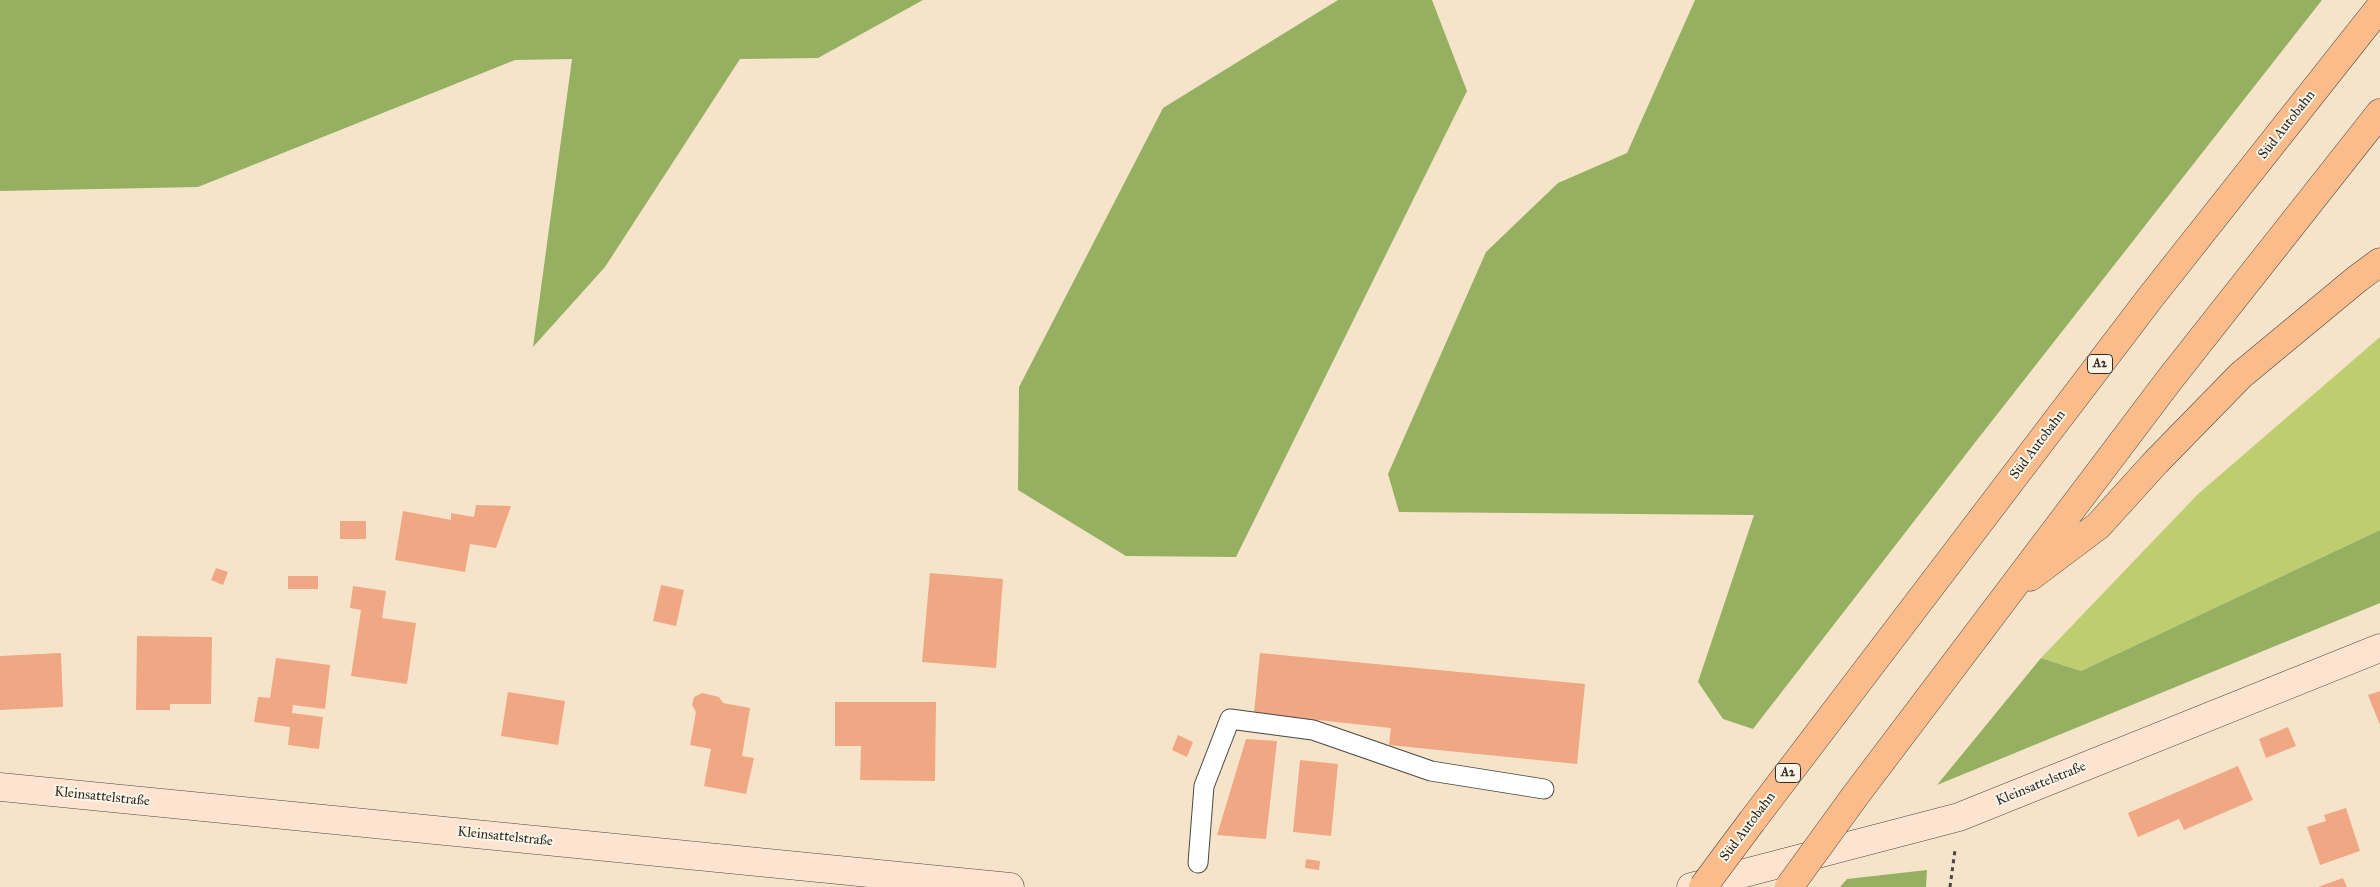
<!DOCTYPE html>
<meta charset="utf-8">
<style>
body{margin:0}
canvas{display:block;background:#f6e4ca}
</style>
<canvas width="2380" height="887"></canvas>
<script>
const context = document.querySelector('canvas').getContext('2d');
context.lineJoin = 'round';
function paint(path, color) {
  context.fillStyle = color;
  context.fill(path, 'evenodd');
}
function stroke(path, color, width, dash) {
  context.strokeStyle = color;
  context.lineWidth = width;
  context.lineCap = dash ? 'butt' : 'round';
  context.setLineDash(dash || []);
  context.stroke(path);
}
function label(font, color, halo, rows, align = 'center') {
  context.font = font + ' "IM FELL Great Primer",serif';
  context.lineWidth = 4;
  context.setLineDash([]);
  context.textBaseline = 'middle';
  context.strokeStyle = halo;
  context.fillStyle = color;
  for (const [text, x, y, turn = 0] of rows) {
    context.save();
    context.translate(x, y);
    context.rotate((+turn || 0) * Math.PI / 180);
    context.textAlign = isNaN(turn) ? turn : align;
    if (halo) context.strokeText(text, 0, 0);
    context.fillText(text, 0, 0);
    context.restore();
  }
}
const green = new Path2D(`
 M2380 337V530L2081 671 2041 658 2198 494Z`);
const forest = new Path2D(`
 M0 0H923L818 58 740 59 605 267 533 347 572 59 515 60 198 187 0 191Z
 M1338 0H1432L1467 91 1236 557 1126 556 1018 490 1019 387 1163 108Z
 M1695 0H2322L1977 440 1753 729 1723 719 1698 682 1754 515 1399 512 1388 474 1486 252 1558 183 1627 153Z
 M2380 530V603L1937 785 2041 658 2081 671Z
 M1927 870 1926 887H1840L1847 879Z`);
const building = new Path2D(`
 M476 505 511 506 496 548 470 544 465 572 395 560 403 511 451 520V513L474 517Z
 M340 521H366V539H340Z
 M216 568 228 572 223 585 211 580Z
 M930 573 1003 579 996 668 922 662Z
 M288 576H318V589H288Z
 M661 585 684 590 676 626 653 621Z
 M353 586 386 591 382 618 416 623 407 684 351 676 361 610 350 608Z
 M137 636 212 637 211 704H170V710H136Z
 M61 653 63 707 0 710V656Z
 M1260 653 1585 684 1577 764 1389 745 1391 728 1254 713Z
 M276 658 330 665 325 709 293 705 292 713 323 717 319 749 288 745 290 727 254 722 258 697 270 698Z
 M2380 691V725L2368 695Z
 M508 692 565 701 558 745 501 736Z
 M702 693 719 697 723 703 750 708 742 756 754 758 746 794 704 786 711 749 690 745 696 712 692 705 694 697Z
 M835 702H936L935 781 860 780 861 746H835Z
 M2288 727 2296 746 2266 758 2259 739Z
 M1178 735 1193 742 1187 757 1172 750Z
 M1246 739 1277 741 1266 839 1217 835Z
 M1300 760 1338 764 1331 836 1293 832Z
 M2238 766 2253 800 2184 830 2179 819 2138 837 2128 813Z
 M2346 808 2360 851 2320 865 2307 827 2326 821 2324 815Z
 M1306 859 1320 861 1319 870 1305 868Z
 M2343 878 2347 887H2318Z`);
const path = new Path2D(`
 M1950 887 1955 850`);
const service = new Path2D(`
 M1198 863 1204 786 1230 719 1313 730 1431 771 1544 789`);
const secondary = new Path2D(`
 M0 787 1010 887
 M1691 887 1959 817 2380 648`);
const motorway = new Path2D(`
 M2030 577 2098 526 2156 462 2241 375 2357 279 2380 262
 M1855 796 2170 379 2380 113
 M1752 821 2150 298 2380 7`);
const motorwayBridge = new Path2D(`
 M1703 887 1752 821
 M1789 887 1855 796`);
const shields = [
 [2100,364,25],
 [1788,773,25]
];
const shieldNames = [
 ["A2",2100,364],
 ["A2",1788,773]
];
const streetNames = [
 ["Süd Autobahn",2287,125,-52],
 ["Süd Autobahn",2038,445,-53],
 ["Kleinsattelstraße",2041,784,-22],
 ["Kleinsattelstraße",102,797,6],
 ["Süd Autobahn",1748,827,-53],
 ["Kleinsattelstraße",505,837,6]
];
paint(green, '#becd70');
paint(forest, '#96b062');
paint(building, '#f0a784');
stroke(service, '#494743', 21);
stroke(secondary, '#494743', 29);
stroke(motorway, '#494743', 29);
stroke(path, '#494743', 3, [4, 4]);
stroke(service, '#fff', 19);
stroke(secondary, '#fde4d0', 28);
stroke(motorway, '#f9bc8a', 28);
stroke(motorwayBridge, '#494743', 29, []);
stroke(motorwayBridge, '#f9bc8a', 28);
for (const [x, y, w] of shields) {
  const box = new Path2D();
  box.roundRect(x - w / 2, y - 9.5, w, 19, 4);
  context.fillStyle = '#fcf5e5';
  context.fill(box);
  stroke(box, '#2b2b2b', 1);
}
label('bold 12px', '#2b2b2b', null, shieldNames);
label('14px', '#2b2b2b', '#fcf5e5', streetNames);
</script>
